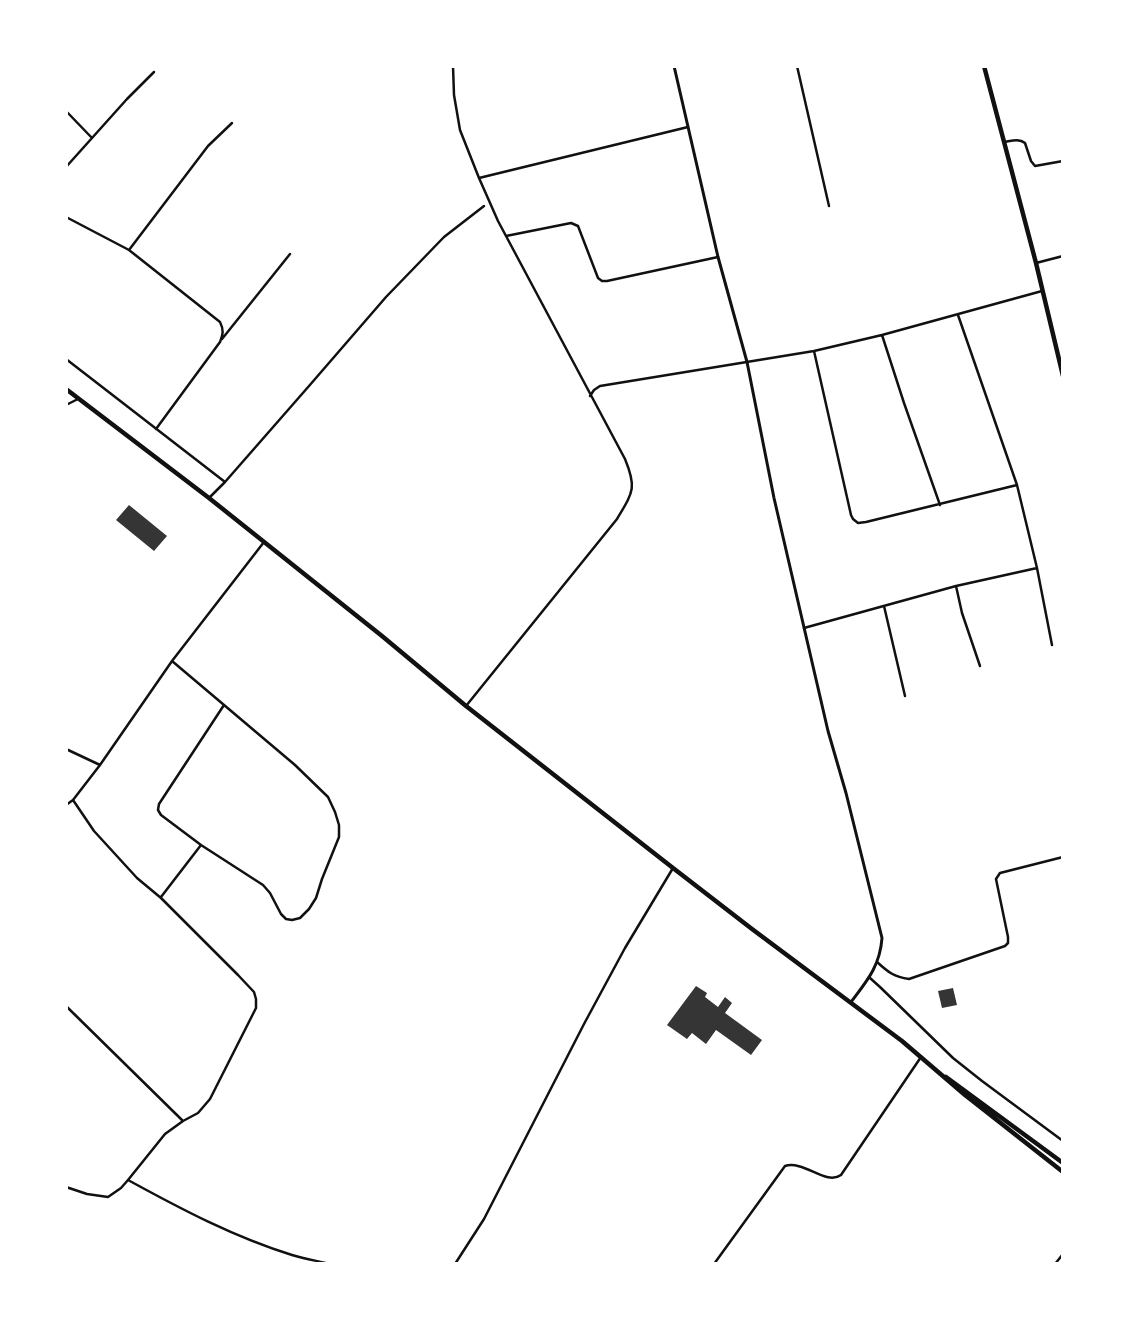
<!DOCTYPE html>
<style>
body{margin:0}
#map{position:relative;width:1129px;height:1330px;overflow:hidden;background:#fff;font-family:"DM Sans",sans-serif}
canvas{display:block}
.frame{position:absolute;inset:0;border:68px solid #fff;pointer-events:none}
</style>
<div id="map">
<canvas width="1129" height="1330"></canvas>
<div class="frame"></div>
</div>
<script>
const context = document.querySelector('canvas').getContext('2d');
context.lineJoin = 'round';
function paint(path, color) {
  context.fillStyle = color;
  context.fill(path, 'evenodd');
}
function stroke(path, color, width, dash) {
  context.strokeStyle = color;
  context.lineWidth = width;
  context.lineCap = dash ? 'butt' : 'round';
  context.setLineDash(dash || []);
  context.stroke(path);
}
const building = new Path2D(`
 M129 505 167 536 154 551 116 520Z
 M696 986 707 993 705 997 718 1007 725 997 732 1003 725 1013 762 1040 751 1055 716 1030 706 1044 692 1033 687 1039 667 1025Z
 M953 988 957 1005 942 1008 938 991Z`);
const minor = new Path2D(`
 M453 66 454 95 460 130 479 178 498 221 625 459C637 488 633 492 617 519L466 706
 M797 66 829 206
 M66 111 92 138
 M1004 142C1011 141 1019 138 1025 143L1031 161 1035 166 1063 161
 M66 167 127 99 154 72
 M479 178 688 127
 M66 217 129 250 220 322C224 330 223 334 220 342L156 429
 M506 236 571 223 578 226 598 278 602 281H607L718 257
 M129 250 208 146 232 123
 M1036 263 1063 256
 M958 315 1017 485 1037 568 1052 645
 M882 335 904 403 940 505
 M222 339 290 254
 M814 351 851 515 853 519 858 523 866 522 1017 485
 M66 359 225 482
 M590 396 594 390 600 386 814 351 882 335 1042 291
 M66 405 78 399
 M209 498 225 482 309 386 386 297 444 237 484 206
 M956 586 962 613 980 666
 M884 606 905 696
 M804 628 956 586 1037 568
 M172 661 295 765 328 797 335 812 339 825V837L322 879 316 898 309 909 300 918 292 920 286 919 281 914 270 893 263 885 201 845 161 815 158 810 159 804 224 705
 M66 749 100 765
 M73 800 94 831 137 878 161 898 238 975 254 992 256 999V1008L210 1099 198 1113 183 1121 165 1134 128 1180
 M66 805 73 800 100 765 172 661 264 542
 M161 897 201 845
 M877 962C888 972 894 977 909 979L1005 946 1008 943V937L996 879 1000 873 1063 857
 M870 978 880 987 953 1058 982 1081 1063 1141
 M66 1006 183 1121
 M66 1187 87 1194 108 1197 121 1188 128 1180C181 1209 234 1237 292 1255 305 1259 318 1261 330 1264
 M455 1264 484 1219 584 1024 625 948 673 868
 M714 1264 785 1166C804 1160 826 1186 841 1175L921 1057
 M1055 1264 1063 1254`);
const tertiary = new Path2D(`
 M674 66 718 257 747 362 774 498 828 731 846 793 882 938C880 966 867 981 851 1002`);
const primary = new Path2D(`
 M984 66 1036 263 1063 376`);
const trunk = new Path2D(`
 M66 389 209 498 382 636 466 706 673 868 752 929 902 1041 965 1095 1063 1172
 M946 1077 1063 1163`);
paint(building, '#353535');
stroke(minor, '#111', 2.5);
stroke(tertiary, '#111', 3);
stroke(primary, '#111', 4.5);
stroke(trunk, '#111', 4.5);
</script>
